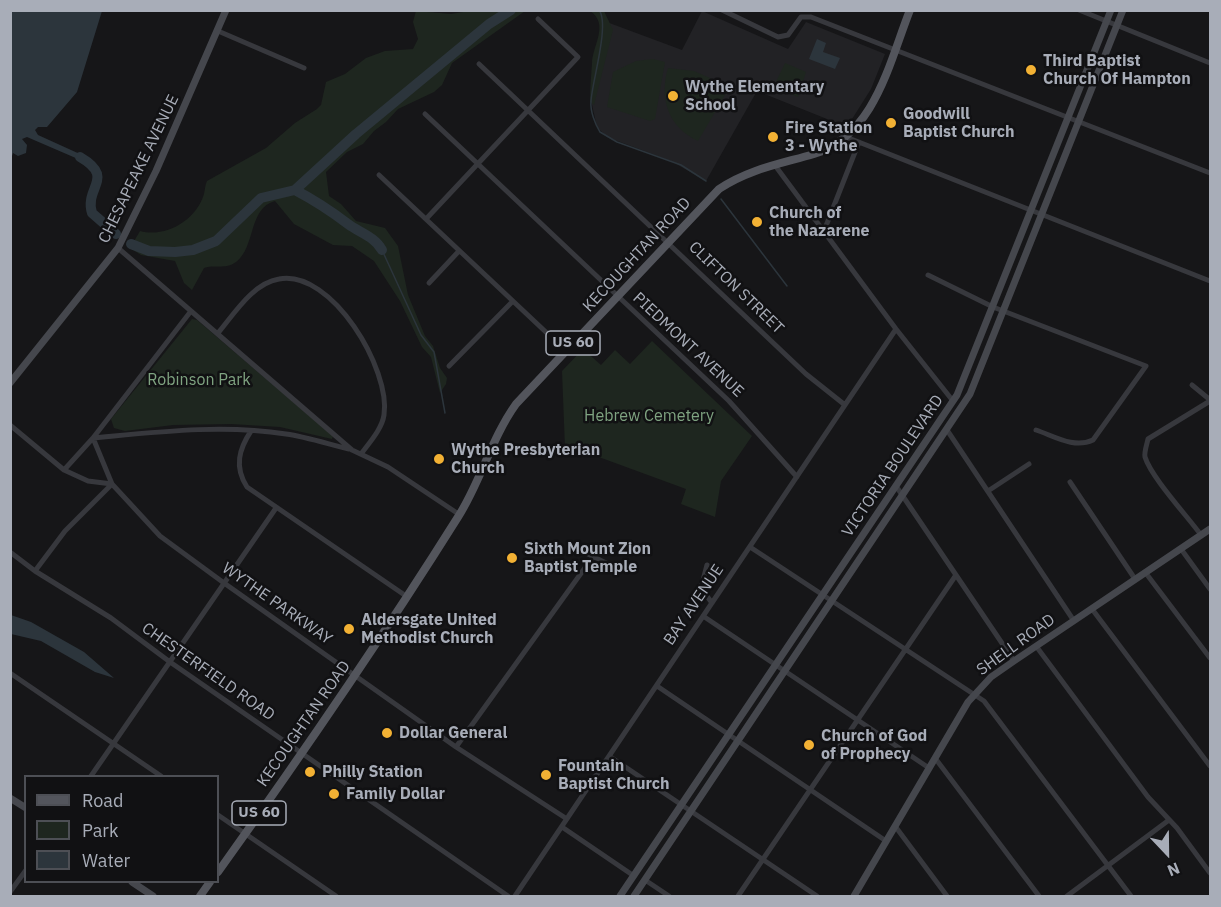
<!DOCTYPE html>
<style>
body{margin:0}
#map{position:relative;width:1221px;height:907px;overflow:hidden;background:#161618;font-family:"IBM Plex Sans",sans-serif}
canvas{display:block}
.frame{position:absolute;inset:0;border:12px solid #a8adb8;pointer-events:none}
.legend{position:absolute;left:24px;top:775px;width:195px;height:108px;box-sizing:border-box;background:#111113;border:2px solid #4d4f55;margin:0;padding:8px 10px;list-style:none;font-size:18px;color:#a8adb8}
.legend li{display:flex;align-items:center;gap:12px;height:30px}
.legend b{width:30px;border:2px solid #4d4f55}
.north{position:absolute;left:1137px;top:823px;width:60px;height:60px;-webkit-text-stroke:4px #111113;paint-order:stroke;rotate:158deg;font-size:16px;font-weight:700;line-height:24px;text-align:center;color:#a8adb8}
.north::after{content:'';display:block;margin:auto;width:21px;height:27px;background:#a8adb8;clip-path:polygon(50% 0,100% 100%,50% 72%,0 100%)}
</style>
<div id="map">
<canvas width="1221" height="907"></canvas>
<div class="frame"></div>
<ul class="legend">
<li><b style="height:8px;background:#53555c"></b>Road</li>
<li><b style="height:16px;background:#1e261f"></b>Park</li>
<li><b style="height:16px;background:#2c353c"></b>Water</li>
</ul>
<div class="north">N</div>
</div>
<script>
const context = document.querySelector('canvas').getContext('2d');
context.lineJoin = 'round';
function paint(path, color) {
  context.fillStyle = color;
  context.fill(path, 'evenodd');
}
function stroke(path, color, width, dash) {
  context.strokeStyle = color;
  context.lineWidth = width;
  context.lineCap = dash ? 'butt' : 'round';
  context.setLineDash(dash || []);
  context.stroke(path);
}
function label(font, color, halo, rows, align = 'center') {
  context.font = font + ' "IBM Plex Sans",sans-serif';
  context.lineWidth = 5;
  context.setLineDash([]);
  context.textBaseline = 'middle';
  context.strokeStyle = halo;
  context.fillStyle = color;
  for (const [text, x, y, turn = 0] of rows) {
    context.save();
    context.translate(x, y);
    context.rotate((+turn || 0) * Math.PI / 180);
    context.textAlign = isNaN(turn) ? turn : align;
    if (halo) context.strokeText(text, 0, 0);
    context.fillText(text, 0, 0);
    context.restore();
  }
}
const built = new Path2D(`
 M702 11 788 49 806 22 885 54 871 89 847 127 757 91 706 181 671 161 607 137 597 127 591 100 604 21 682 50Z`);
const green = new Path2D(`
 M416 11 451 14 469 11H525L452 63 442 85 434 92 398 109 386 122 374 131 363 144 347 152 326 172 329 196 341 204 356 221 385 228 398 246 408 295 425 336 433 346 440 368 447 378 446 384 440 393 431 357 422 347 400 301 374 261 352 246 333 245 294 224 275 201C248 208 256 247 236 262 225 270 214 264 204 268L192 290 184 283 175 261 141 255 130 248 140 231C165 238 196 221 204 194 205 190 205 185 207 181L266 148 295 123 317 109 321 105 326 82 345 74 366 58 385 51 413 49 418 39 413 22Z
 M590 11H604L613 30 594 105 590 102C590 89 591 77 592 64 592 46 610 24 590 11Z
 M653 59 665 62 655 119 650 121 607 107 613 72 636 61Z
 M785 63 806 72 798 97 779 89 776 82Z
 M668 68 694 71 726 85 728 90 698 141C668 127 659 98 668 68Z
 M192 319 197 320 333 436 332 439 280 427 231 424 173 425 125 431 114 428 111 419Z
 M652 341 752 436 721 481 715 517 681 504 686 489 577 449 565 448 562 371 583 349 601 365 615 350 630 364Z`);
const water = new Path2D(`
 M11 10 102 11 77 92 47 127H38L35 130 38 135 82 155 78 159 27 137 22 139 27 145 26 153 18 156 13 153 11 159Z
 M817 39 826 43 823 52 840 58 835 69 809 59Z
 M11 615 31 622 84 652 114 678 95 672 41 641 11 634Z`);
const stream = new Path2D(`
 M599 10C610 24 592 82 591 101 590 111 595 124 600 132L617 142 681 165 706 181
 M721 199 787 286
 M382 250 421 335 434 352 445 413`);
const river = new Path2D(`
 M80 157C116 178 84 187 92 213L116 234
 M295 190C314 200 331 211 348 224 360 233 374 236 382 250
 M131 244 149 251 175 252 193 250 216 241 261 198 295 190 356 134 489 24 511 10`);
const street = new Path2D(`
 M722 10 778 37 788 35 801 17H811L1210 173
 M1079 10 1210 63
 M218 31 304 68
 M479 64 806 374 845 405
 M425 114 729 401 797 477
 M846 137 1210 281
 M774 164 896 329 953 401
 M379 175 566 351
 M426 219 578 57 538 19
 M824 231 859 142
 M118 248 352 450 388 467 460 515
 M928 275 993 307 1146 366 1093 440C1074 449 1054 436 1036 430
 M429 283 459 251
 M218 333C234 314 253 283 279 279 332 269 391 370 384 415 382 429 369 443 361 454
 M449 366 512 302
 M1192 385 1209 399
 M10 425 64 470 88 481 112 484 160 536 224 583 456 747 567 819
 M947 430 1074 621
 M251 431C239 449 234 467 247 487L406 596
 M64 470 93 438C157 432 222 424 286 434 307 437 328 444 349 449
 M1070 482 1135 579
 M896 486 1014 661
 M988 491 1029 464
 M1201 535C1188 517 1151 477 1145 457 1144 452 1147 444 1148 439L1210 401
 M750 547 984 701 1131 896
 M1181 549 1210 589
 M580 550 612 566
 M10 552 35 571 111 618 170 662 508 896
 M707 565 701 588 712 603
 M35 571 65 531 112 484 93 438 191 311
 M1145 572 1210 658
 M1092 609 1210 766
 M703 616 929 768
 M1036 646 1148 797 1177 828 1210 873
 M10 673 161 776
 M657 686 886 841
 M456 747 592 558
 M609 756 817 896
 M935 758 1039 896
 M91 776 276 508
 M218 815 336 896
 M895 826 947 896
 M562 827 634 876
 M645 880 669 896
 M10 892 26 870
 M515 896 896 329
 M738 896 956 575
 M1067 896 1169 820`);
const secondary = new Path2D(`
 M10 383 118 248 156 171 226 10
 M10 798 26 808
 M132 882 153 896
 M620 896 957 395 1111 10
 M634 896 970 394 1123 10
 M854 896 968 702 991 677 1014 661 1210 529`);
const primary = new Path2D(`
 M218 872C301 756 382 638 458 517 481 481 491 439 516 404L719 189C749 169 780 164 814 154 875 135 889 63 910 10
 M200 896 210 882`);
const markers = [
 [1031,70,6,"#f2b134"],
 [673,96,6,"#f2b134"],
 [891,123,6,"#f2b134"],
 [773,137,6,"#f2b134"],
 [757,222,6,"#f2b134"],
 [439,459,6,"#f2b134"],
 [512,558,6,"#f2b134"],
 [349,629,6,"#f2b134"],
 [387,733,6,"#f2b134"],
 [809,745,6,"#f2b134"],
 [310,772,6,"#f2b134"],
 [546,775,6,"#f2b134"],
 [334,794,6,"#f2b134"]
];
const shields = [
 [573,343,54],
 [259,813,54]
];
const shieldNames = [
 ["US 60",573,343],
 ["US 60",259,813]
];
const poiNames = [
 ["Third Baptist",1043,61],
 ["Church Of Hampton",1043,79],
 ["Wythe Elementary",685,87],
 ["School",685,105],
 ["Goodwill",903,114],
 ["Baptist Church",903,132],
 ["Fire Station",785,128],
 ["3 - Wythe",785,146],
 ["Church of",769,213],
 ["the Nazarene",769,231],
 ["Wythe Presbyterian",451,450],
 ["Church",451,468],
 ["Sixth Mount Zion",524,549],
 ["Baptist Temple",524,567],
 ["Aldersgate United",361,620],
 ["Methodist Church",361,638],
 ["Dollar General",399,733],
 ["Church of God",821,736],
 ["of Prophecy",821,754],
 ["Fountain",558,766],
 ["Baptist Church",558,784],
 ["Philly Station",322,772],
 ["Family Dollar",346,794]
];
const streetNames = [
 ["CHESAPEAKE AVENUE",139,169,-64],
 ["KECOUGHTAN ROAD",637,255,-47],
 ["CLIFTON STREET",736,288,44],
 ["PIEDMONT AVENUE",688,345,43],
 ["VICTORIA BOULEVARD",893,466,-56],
 ["WYTHE PARKWAY",277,604,35],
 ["BAY AVENUE",694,605,-56],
 ["SHELL ROAD",1016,645,-36],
 ["CHESTERFIELD ROAD",208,672,35],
 ["KECOUGHTAN ROAD",304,724,-55]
];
const parkNames = [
 ["Robinson Park",199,380],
 ["Hebrew Cemetery",649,416]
];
paint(built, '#222225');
paint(green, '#1e261f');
paint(water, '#2c353c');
stroke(stream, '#2c353c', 1.5);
stroke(river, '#2c353c', 10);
stroke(street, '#37383d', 5);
stroke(secondary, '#45474d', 7);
stroke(primary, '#53555c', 8);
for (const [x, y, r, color] of markers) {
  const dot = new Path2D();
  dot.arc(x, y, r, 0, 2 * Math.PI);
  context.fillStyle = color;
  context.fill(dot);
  stroke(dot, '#111113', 2);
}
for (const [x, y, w] of shields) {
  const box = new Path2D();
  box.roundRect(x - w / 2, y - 12, w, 24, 4.5);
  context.fillStyle = '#111113';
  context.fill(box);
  stroke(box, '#a8adb8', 1.5);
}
label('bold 15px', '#a8adb8', null, shieldNames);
label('bold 16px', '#a8adb8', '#111113', poiNames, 'left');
label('16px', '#a8adb8', '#111113', streetNames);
label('16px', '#7fa381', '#111113', parkNames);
</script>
